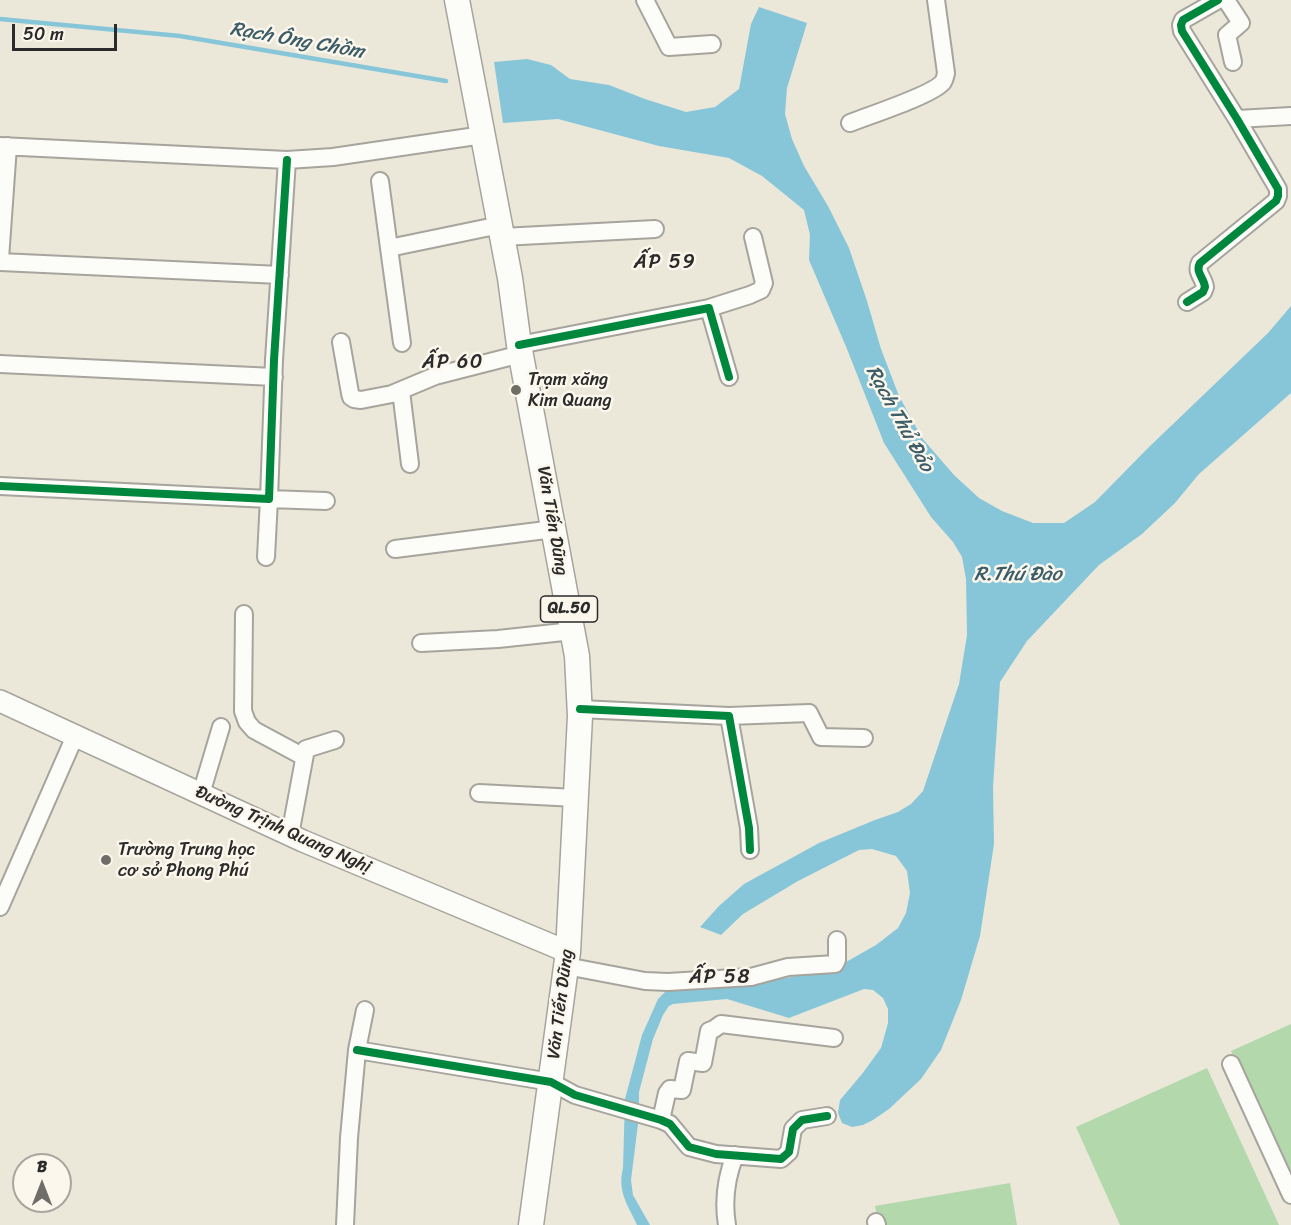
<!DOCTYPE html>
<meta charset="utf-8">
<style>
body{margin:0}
#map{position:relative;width:1291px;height:1225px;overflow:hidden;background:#ebe8da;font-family:Sriracha,sans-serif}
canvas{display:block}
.north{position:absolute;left:12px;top:1153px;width:60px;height:60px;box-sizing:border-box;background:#fbf7ec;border:2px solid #a8a59f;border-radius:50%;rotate:0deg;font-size:16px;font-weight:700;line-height:24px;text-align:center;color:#2b2b2b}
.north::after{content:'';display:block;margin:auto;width:21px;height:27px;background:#6e6d68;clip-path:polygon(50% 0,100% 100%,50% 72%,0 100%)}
.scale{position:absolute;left:12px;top:24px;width:105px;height:27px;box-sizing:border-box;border:3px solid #2b2b2b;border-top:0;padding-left:8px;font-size:18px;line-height:21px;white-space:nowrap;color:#2b2b2b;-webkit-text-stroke:4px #fbf7ec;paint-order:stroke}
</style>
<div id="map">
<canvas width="1291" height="1225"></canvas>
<div class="north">B</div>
<div class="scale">50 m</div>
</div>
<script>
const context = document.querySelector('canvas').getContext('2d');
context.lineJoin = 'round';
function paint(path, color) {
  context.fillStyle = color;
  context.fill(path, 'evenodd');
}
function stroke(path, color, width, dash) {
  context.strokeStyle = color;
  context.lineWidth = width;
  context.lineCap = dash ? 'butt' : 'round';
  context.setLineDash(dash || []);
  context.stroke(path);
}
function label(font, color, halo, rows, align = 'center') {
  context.font = font + ' Sriracha,sans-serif';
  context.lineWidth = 5;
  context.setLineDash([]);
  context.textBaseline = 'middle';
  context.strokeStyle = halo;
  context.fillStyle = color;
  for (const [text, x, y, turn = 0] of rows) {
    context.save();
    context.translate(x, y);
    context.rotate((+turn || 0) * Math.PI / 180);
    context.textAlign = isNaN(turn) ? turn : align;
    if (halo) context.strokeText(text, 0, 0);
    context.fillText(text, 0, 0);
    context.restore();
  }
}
const green = new Path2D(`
 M1291 1024V1183L1231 1051Z
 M1207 1068 1279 1225H1120L1076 1127Z
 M1010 1183 1017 1225H879L875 1206Z`);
const water = new Path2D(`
 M759 7 807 23 787 88 785 114 792 139 804 166 828 206 849 248 867 301 881 349 899 396 922 438 954 475 979 498 1002 511 1033 523H1064L1095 502 1148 448 1268 333 1291 306V393L1199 474 1175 503 1142 534 1099 565 1027 641 1000 682 993 787 994 844 980 936 961 1000 941 1050 921 1079 889 1109 873 1120 863 1125 852 1127 842 1123 838 1113 840 1100 862 1074 881 1048 888 1023V1009L883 998 873 990 864 989 789 1018 727 999 673 1004 669 1006 663 1015 653 1039 639 1092V1116L631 1180 633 1195 650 1225H637C628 1205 617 1192 623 1168L625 1099 642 1035 658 999 666 991 723 984 762 982 814 973 846 962 876 945 898 928 906 913 910 893 907 871 896 856 872 849 859 850 798 881 743 914 721 935 700 927 719 906 744 884 819 843 875 820 898 812 911 804 923 791 959 684 967 635 966 579 962 557 953 542 931 517 884 443 847 349 809 260 810 235 804 210 762 176 729 158 659 146 558 119 503 123 494 62 527 59 551 65 570 79 609 85 645 99 686 112 715 107 739 89 751 24Z`);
const stream = new Path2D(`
 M0 19 180 36 446 81`);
const minor = new Path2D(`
 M645 0 669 47 712 44
 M1226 0 1241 23 1227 35 1233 62
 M1237 119 1291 116
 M850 123C867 116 933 95 943 82 945 79 945 77 946 73L936 0
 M0 146 287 160 333 157 483 135
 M380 181 389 248
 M502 237 655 229
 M0 259 8 146
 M0 262 280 275
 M1187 302 1203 292 1205 287C1204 278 1195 272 1200 263L1276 201 1278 196V189L1237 119 1182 31 1181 25 1183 20 1218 0
 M709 308 750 295 761 290 764 283 753 237
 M341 342 350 393 351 397 354 399 361 400 392 394 435 376 521 354
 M402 343 389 248 500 225
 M519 345 709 308 729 377
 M0 364 274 377
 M401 391 410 464
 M0 486 269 499 274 360 287 160
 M395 549 554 529
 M266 557 269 499 326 501
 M244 614 243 711 247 722 254 730 304 757
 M421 643 498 639 573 631
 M580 709 729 716 749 828 750 850
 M729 716 809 713 821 737 864 738
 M479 793 576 798
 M201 794 221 727
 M290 835 306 749 335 740
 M0 907 75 736
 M566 966 645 981 668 982 751 977 788 967 835 964 837 960V940
 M357 1050 551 1082 575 1095 661 1120 670 1124 689 1147 716 1154 781 1159 789 1152 793 1129 802 1120 827 1116
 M1231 1064 1291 1195
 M661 1120 667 1093 670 1089 682 1090 688 1061 703 1063 709 1031 714 1029 721 1024 834 1038
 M876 1222 877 1225
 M345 1225 349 1138 357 1050 365 1010
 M727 1225C723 1201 726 1178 735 1155`);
const major = new Path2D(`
 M0 701 303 841 568 952`);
const highway = new Path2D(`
 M457 0 510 278 519 345 577 656 580 716 568 952 531 1225`);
const cycleway = new Path2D(`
 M1187 302 1203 292 1205 287C1204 278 1195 272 1200 263L1276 201 1278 196V189L1237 119 1182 31 1181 25 1183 20 1218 0
 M519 345 709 308 729 377
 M0 486 269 499 274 360 287 160
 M580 709 729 716 749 828 750 850
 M357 1050 551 1082 575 1095 661 1120 670 1124 689 1147 716 1154 781 1159 789 1152 793 1129 802 1120 827 1116`);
const markers = [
 [516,390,6,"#6e6d68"],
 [106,860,6,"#6e6d68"]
];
const shields = [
 [569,609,57]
];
const shieldNames = [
 ["QL.50",569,609]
];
const poiNames = [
 ["Trạm xăng",528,380],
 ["Kim Quang",528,401],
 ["Trường Trung học",118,850],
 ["cơ sở Phong Phú",118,871]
];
const streetNames = [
 ["Văn Tiến Dũng",552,521,80],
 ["Đường Trịnh Quang Nghị",283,830,24],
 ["Văn Tiến Dũng",561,1004,-83]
];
const waterNames = [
 ["Rạch Ông Chồm",297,41,10],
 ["Rạch Thủ Đảo",899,419,61],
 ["R.Thú Đào",1018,575]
];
const neighbourhoodNames = [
 ["ẤP 59",665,263],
 ["ẤP 60",453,363],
 ["ẤP 58",720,978]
];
paint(green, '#b3d8ac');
paint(water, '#87c6d9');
stroke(stream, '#87c6d9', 4.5);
stroke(minor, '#a6a49c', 20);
stroke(major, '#a6a49c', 24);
stroke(highway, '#a6a49c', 27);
stroke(minor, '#fcfcf9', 16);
stroke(major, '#fcfcf9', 21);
stroke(highway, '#fcfcf9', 24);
stroke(cycleway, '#00873e', 8);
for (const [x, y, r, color] of markers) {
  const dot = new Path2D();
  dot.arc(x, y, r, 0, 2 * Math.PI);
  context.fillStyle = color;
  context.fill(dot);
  stroke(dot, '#fbf7ec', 2);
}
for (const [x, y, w] of shields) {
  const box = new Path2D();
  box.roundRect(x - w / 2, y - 13, w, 26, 4.5);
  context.fillStyle = '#fbf7ec';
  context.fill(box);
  stroke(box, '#2b2b2b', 1.5);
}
label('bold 16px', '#2b2b2b', null, shieldNames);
label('18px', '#2b2b2b', '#fbf7ec', poiNames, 'left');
label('18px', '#2b2b2b', '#fbf7ec', streetNames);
label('italic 20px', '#3c5c68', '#fbf7ec', waterNames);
context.letterSpacing = '1.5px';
label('20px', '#2b2b2b', '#fbf7ec', neighbourhoodNames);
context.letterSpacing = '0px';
</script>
